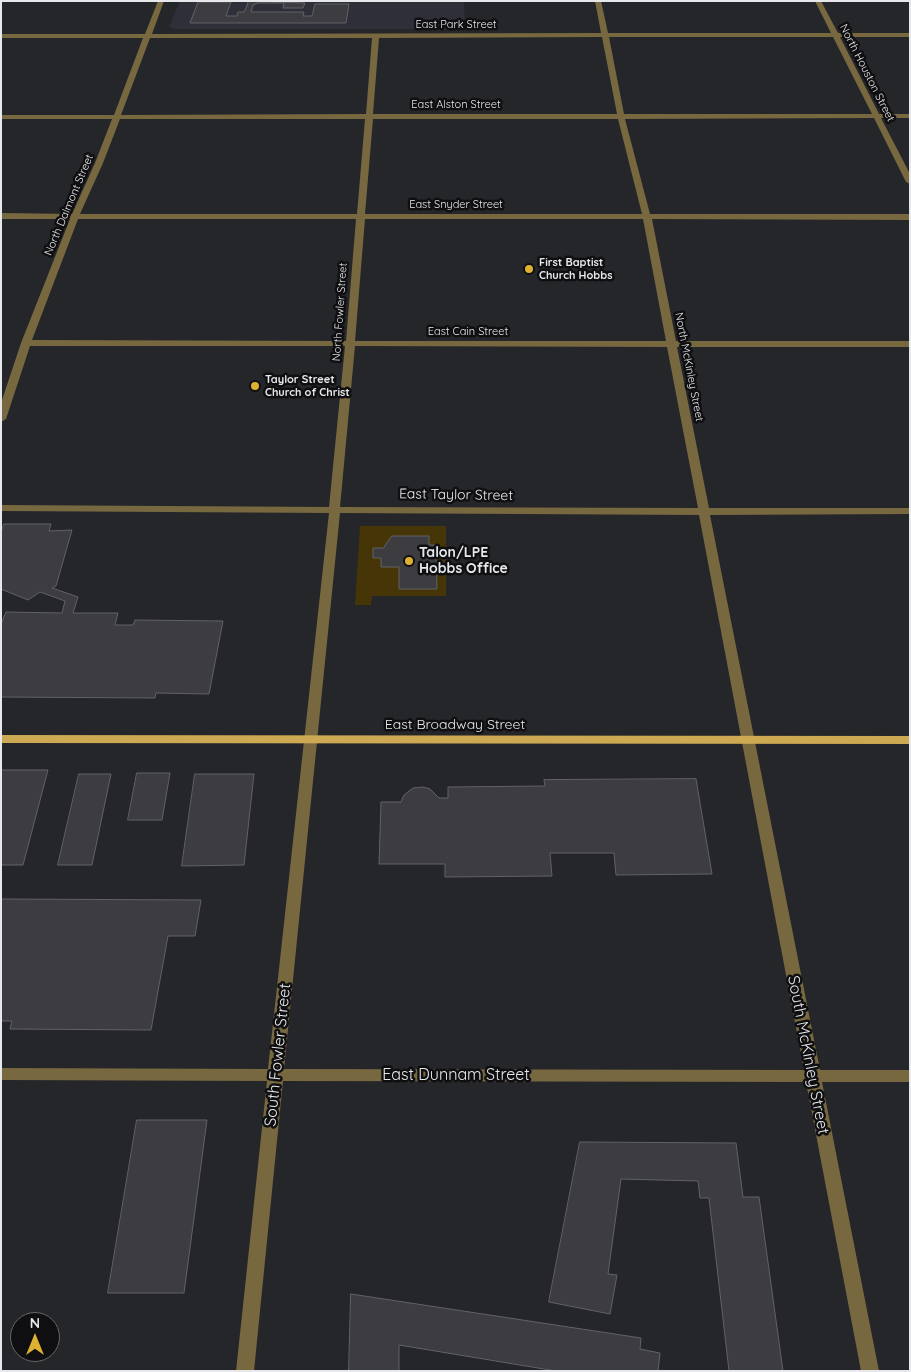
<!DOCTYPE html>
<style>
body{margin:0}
#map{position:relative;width:911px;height:1372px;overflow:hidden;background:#25262a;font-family:Quicksand,sans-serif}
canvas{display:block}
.frame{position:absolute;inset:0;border:2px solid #e7e8eb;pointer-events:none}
.north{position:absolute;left:10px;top:1312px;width:50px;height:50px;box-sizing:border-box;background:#0f0f11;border:1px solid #656668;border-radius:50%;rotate:0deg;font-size:14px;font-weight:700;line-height:20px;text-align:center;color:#e7e8eb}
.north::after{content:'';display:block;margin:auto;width:18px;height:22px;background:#deb133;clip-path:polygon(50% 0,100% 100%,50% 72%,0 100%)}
</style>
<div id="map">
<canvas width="911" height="1372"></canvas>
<div class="frame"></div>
<div class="north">N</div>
</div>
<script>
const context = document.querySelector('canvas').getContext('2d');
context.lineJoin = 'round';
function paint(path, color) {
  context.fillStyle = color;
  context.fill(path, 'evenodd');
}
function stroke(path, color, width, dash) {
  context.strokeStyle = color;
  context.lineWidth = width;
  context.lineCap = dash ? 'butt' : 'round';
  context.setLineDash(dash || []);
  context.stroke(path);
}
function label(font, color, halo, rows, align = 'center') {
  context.font = font + ' Quicksand,sans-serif';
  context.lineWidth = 5;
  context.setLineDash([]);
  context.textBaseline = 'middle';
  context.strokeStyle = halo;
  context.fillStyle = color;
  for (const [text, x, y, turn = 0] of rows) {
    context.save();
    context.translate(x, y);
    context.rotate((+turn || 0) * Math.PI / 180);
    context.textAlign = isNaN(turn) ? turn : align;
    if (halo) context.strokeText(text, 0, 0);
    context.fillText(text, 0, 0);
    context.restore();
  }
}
const built = new Path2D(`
 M180 1H464L465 29H175L169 27Z`);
const green = new Path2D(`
 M360 526H446V596H372L371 605H355Z`);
const building = new Path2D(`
 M249 1 305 3 303 8H283L284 3H258L253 5 251 12H304L303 16H312L315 4H349L346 23H190L198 2H231L226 16H237L238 12H244Z
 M4 524H51L49 531 72 530 56 586 52 588 78 597 73 613H118L115 625H133L135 620 223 621 209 694 156 693 155 698 1 697V624L6 612 62 613 65 601 40 592 28 600 1 589V533Z
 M392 536H429V545H436L437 589H399V567H381V558H373V548H383Z
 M1 770H48L23 865H1Z
 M137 773H170L162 820H128Z
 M79 774H111L92 865H58Z
 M195 774H254L244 865 182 866Z
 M696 779 712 874 616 875 614 853H550L552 876 445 877V864H379L381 802H401L404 795 413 788 423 787 430 789 439 798H448V787L545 786 544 780Z
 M1 899 201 900 195 936H168L151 1030 10 1029 12 1021H1Z
 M137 1120H207L184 1293H108Z
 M580 1142 736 1143 743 1197H759L783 1371H729L709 1198H700L698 1181 621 1179 608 1274 617 1275 610 1314 549 1302Z
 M351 1294 641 1338 640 1349 660 1353 658 1371H556L399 1345V1371H349Z`);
const minor = new Path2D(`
 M158 1H164L152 34 601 33 595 1H601L608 33H831L815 1H821L838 33H910V37H840L879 114H910V118H881L910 174V184L906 182 874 118 625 119 650 214H910V220L652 219 676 341H910V347H677L709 508H910V514L710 515 820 1070H910V1082H822L879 1371H861L806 1082 283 1081 254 1371H236L267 1081 1 1080V1068L268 1069 329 513 1 511V505L329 507 345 346H30L6 419 1 422V403L21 343 70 219H1V213L72 214 95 163 112 119H1V115H114L143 38H1V34H145ZM602 37 617 114H373L379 38ZM609 37H833L872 114H624ZM150 38H372L366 114 121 115ZM120 119H365L357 214H80L103 163ZM373 119H618L642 214H365ZM78 219H356L346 341 32 340ZM365 219H643L666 341H355ZM355 346 667 347 698 508 340 507ZM340 513 699 515 804 1070 284 1069Z`);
const major = new Path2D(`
 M1 735 910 736V744L1 743Z`);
const markers = [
 [529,269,5,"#deb133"],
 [255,386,5,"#deb133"],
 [409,561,5,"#deb133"]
];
const farStreetnames = [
 ["East Park Street",456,25],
 ["North Houston Street",867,73,63],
 ["East Alston Street",456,105],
 ["North Dalmont Street",69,205,-67],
 ["East Snyder Street",456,205],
 ["North Fowler Street",340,312,-86],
 ["East Cain Street",468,332],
 ["North McKinley Street",689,367,79]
];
const farPoinames = [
 ["First Baptist",539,263],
 ["Church Hobbs",539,276],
 ["Taylor Street",265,380],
 ["Church of Christ",265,393]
];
const streetNames = [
 ["East Taylor Street",456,495,1],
 ["East Broadway Street",455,725]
];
const poiNames = [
 ["Talon/LPE",419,553],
 ["Hobbs Office",419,569]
];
const nearStreetnames = [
 ["South Fowler Street",278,1055,-84],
 ["South McKinley Street",808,1055,79],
 ["East Dunnam Street",456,1075]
];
paint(built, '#2e2f39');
paint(green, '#463506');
paint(building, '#3c3c41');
stroke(building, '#616267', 1);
paint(minor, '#786840');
paint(major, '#cca952');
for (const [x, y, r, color] of markers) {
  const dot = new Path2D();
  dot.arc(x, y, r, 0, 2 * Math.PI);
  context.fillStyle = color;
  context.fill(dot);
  stroke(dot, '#0f0f11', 2);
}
label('11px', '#e7e8eb', '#0f0f11', farStreetnames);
label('bold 11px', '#e7e8eb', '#0f0f11', farPoinames, 'left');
label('14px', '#e7e8eb', '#0f0f11', streetNames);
label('bold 14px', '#e7e8eb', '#0f0f11', poiNames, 'left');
label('16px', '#e7e8eb', '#0f0f11', nearStreetnames);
</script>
